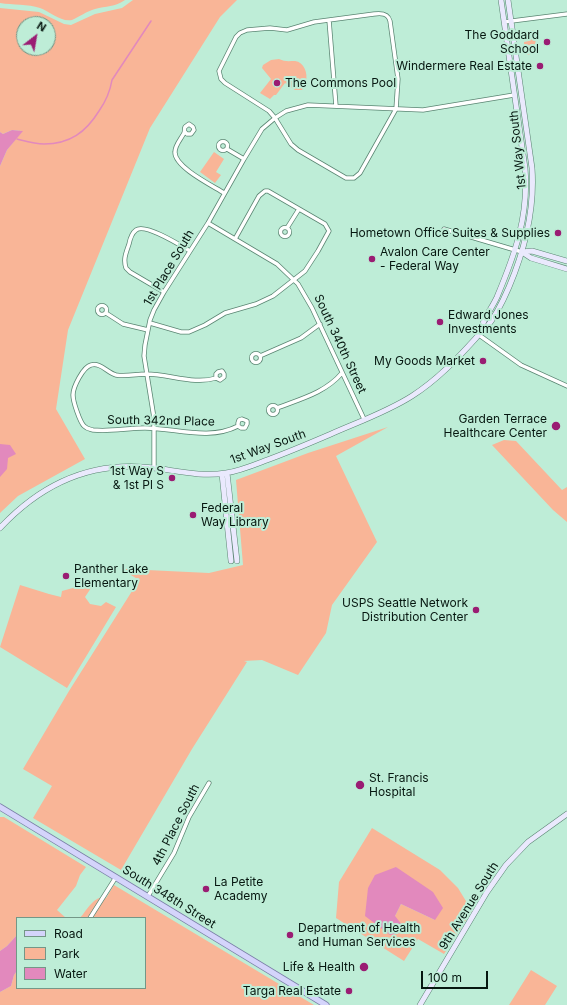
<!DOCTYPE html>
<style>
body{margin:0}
#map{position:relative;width:567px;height:1005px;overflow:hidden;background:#beedd7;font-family:Inter,sans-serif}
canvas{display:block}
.legend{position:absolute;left:16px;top:917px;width:130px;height:72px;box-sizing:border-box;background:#beedd7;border:1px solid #749787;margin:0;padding:5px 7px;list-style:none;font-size:12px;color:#061710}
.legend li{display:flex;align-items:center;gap:8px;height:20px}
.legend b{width:20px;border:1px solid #749787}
.north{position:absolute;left:16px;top:16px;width:40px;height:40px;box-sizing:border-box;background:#beedd7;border:1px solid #749787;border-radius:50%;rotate:31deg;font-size:11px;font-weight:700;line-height:16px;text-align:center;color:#061710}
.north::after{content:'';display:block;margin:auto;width:14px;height:18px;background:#9a1c73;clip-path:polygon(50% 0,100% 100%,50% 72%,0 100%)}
.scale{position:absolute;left:421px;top:971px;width:67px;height:18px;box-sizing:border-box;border:2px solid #061710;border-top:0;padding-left:5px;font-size:12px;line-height:14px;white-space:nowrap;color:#061710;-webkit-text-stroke:3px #beedd7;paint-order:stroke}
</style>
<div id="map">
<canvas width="567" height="1005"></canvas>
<ul class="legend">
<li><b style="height:5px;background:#d4d4fb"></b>Road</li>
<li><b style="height:11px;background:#f9b597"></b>Park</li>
<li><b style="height:11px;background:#e289bd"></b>Water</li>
</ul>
<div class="north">N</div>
<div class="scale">100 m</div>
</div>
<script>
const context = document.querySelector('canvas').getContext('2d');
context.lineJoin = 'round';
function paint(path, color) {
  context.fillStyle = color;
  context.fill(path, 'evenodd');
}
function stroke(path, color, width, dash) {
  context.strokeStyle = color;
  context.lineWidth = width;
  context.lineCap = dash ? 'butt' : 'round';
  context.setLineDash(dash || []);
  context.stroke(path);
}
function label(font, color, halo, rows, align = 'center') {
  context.font = font + ' Inter,sans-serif';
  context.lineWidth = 4;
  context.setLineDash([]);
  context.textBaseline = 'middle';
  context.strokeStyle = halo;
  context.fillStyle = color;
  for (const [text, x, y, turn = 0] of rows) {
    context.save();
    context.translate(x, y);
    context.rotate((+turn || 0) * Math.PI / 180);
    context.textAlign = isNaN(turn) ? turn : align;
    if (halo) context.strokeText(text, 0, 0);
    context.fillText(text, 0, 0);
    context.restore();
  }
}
const green = new Path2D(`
 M0 0H125C115 7 106 6 95 9 87 11 79 17 72 20 60 22 51 12 40 8 28 4 13 5 0 3Z
 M133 0H237L220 17 150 128 68 330 56 409 85 459 18 496 0 513V166L7 150 22 131 12 130 3 134 0 132V8L39 12 64 24 71 25 95 14 122 8ZM24 24H48V48H24Z
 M534 30 537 53 525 55 524 42 529 41 527 31Z
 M279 59C285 62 289 61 295 61 304 62 308 73 306 81 306 84 304 87 302 90H295L285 83 276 95H274L270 99 260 93 271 79 262 68 263 65 271 60Z
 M214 152 224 159 216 172 221 175 215 183 200 172Z
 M388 427 336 456 377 542 332 605 326 633 298 675 262 660 244 661 247 662 192 749 121 870 33 818 52 786 23 769 69 691 139 580 126 572V569L209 573 243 565 236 480 308 453Z
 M504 440 516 441 562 490 567 487V522L553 510 492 445Z
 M20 585 49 594 61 597 62 591 84 585 91 588 85 597 90 604 101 606 106 602 116 607 67 688 0 647Z
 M0 817H4L86 867 80 875 76 886 57 910 66 918H17V935L7 946 0 951Z
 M372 828 440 870 458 888 472 911 444 954 418 939 404 961 336 918 339 882ZM396 867 435 920 401 904 395 916Z
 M114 885 314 1005H0V992L11 986 14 975 17 971V988H145V918H80C86 911 96 893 106 898Z
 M531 970 557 986 545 1005H509Z`);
const water = new Path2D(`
 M12 130 23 131 7 150 0 166V132L3 134Z
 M0 444 10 445 16 454 8 458 7 469 0 477Z
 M396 867 433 892 443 908 435 920 401 904 395 916 403 926 400 933 390 935 365 916 368 888 375 875Z
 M17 935V971L14 975 11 986 0 992V951L7 946Z`);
const stream = new Path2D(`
 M17 139C25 141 35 144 44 144 70 144 86 132 99 111 106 101 110 92 112 80L151 21`);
const street = new Path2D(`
 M374 14C381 13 388 13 390 21L398 79 396 109 360 173 354 178H346L298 150 291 144 275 118 269 111 225 83 221 79 219 71 236 37 240 33 247 30 270 28 287 30 314 22Z
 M329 20 336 106
 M504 22 567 14
 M185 132 187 134H191L194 130 193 127 189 124 185 127C184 129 185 131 184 133 181 139 175 145 175 152 174 167 213 186 224 193
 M218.5 146a4.5 4.5 0 1 1 9 0a4.5 4.5 0 1 1-9 0Z
 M227 149 244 159
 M208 223 277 264 298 284 312 308 364 419
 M280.5 232a4.5 4.5 0 1 1 9 0a4.5 4.5 0 1 1-9 0Z
 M287 228 299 209
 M444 229 522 252
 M164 292 130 272 126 268C123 259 126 253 129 244 130 239 132 233 136 230 145 223 180 245 190 251
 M97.5 310a4.5 4.5 0 1 1 9 0a4.5 4.5 0 1 1-9 0Z
 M106 313 123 324 148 330
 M150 323 181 332H189L205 325 225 313 256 304 273 296 305 271 318 251 329 231 325 224 268 191H265L259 196 235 239
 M479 335 521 365 567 386
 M251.5 358a4.5 4.5 0 1 1 9 0a4.5 4.5 0 1 1-9 0Z
 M260 356 301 338 320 324
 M216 378V374L218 372 222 371 224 374V377L220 380 216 378C195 385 169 374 146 374 137 374 125 377 116 375 108 373 100 362 91 365 83 367 73 387 73 395 73 402 80 422 84 426 87 429 89 429 93 430 110 432 127 428 145 428 175 428 209 441 238 426L241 428H245L247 424V421L242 419 239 420 238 423V426
 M268.5 410a4.5 4.5 0 1 1 9 0a4.5 4.5 0 1 1-9 0Z
 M277 408C300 399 325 393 342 373
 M154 468V418L144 356 145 345 150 320 154 310 164 292 208 223 244 159 262 129 275 118 286 111 308 105 423 110 514 95
 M148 896 174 853 189 817 209 783
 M90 918 116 877`);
const secondary = new Path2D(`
 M522 252 531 258 567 269
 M522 252 532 251 567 261
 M480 333C482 320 491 310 497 297 515 254 529 216 525 168L501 0
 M227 473 237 561
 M222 474 231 561
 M0 528C42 483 92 460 154 468 178 471 202 477 226 473 240 471 254 465 267 460 289 452 310 443 331 434 358 422 387 412 412 396 437 380 457 359 476 338 479 334 483 331 486 328 496 316 503 301 509 287 525 249 535 210 532 168L508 0
 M420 1005 487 892 506 865 528 842 567 814`);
const primary = new Path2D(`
 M0 807 326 1005`);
const markers = [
 [547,42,4,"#9a1c73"],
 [540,66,4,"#9a1c73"],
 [277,83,4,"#9a1c73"],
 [558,233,4,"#9a1c73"],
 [372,259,4,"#9a1c73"],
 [440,322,4,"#9a1c73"],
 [483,361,4,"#9a1c73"],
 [556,426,5,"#9a1c73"],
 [172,478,4,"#9a1c73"],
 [193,515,4,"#9a1c73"],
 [66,576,4,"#9a1c73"],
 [476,610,4,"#9a1c73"],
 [360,785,5,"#9a1c73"],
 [206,889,4,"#9a1c73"],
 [290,935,4,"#9a1c73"],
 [364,967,5,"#9a1c73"],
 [349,991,4,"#9a1c73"]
];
const poiNames = [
 ["The Goddard",539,35],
 ["School",539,49],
 ["Windermere Real Estate",532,66],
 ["The Commons Pool",285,83,"left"],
 ["Hometown Office Suites & Supplies",550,233],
 ["Avalon Care Center",380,252,"left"],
 ["- Federal Way",380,266,"left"],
 ["Edward Jones",448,315,"left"],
 ["Investments",448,329,"left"],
 ["My Goods Market",475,361],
 ["Garden Terrace",547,419],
 ["Healthcare Center",547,433],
 ["1st Way S",164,471],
 ["& 1st Pl S",164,485],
 ["Federal",201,508,"left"],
 ["Way Library",201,522,"left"],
 ["Panther Lake",74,569,"left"],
 ["Elementary",74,583,"left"],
 ["USPS Seattle Network",468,603],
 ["Distribution Center",468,617],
 ["St. Francis",369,778,"left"],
 ["Hospital",369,792,"left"],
 ["La Petite",214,882,"left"],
 ["Academy",214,896,"left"],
 ["Department of Health",298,928,"left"],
 ["and Human Services",298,942,"left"],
 ["Life & Health",355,967],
 ["Targa Real Estate",341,991]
];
const streetNames = [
 ["1st Way South",518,150,-96],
 ["1st Place South",169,268,-59],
 ["South 340th Street",340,344,65],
 ["South 342nd Place",161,421,1],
 ["1st Way South",268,447,-20],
 ["4th Place South",176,825,-63],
 ["South 348th Street",169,897,32],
 ["9th Avenue South",469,906,-58]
];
paint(green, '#f9b597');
paint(water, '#e289bd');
stroke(stream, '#e289bd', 1.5);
stroke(street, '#5a8572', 5);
stroke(secondary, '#5a8572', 6);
stroke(primary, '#7a7fa7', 7);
stroke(street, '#fff', 3.5);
stroke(secondary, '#eae9fd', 5);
stroke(primary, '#d4d4fb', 5.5);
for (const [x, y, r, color] of markers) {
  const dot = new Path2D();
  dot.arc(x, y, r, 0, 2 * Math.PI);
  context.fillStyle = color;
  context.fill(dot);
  stroke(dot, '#beedd7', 1.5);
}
label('12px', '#061710', '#beedd7', poiNames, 'right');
label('12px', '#061710', '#beedd7', streetNames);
</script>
